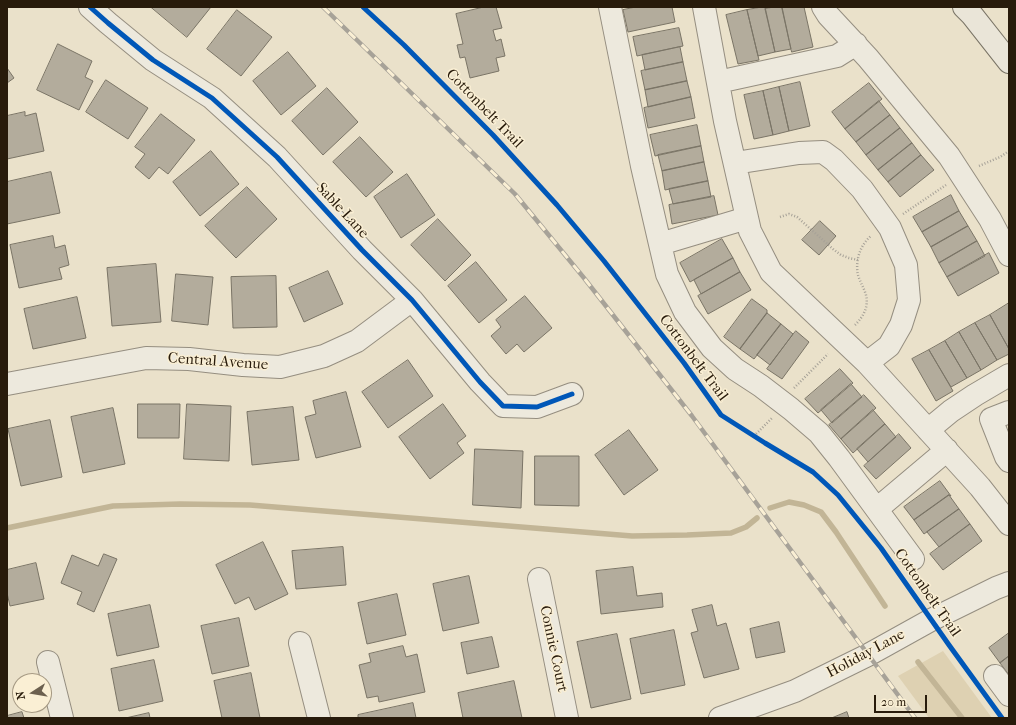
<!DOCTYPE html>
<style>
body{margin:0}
#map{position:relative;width:1016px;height:725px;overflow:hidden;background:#eae1ca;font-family:"IM FELL French Canon",serif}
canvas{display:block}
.frame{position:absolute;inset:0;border:8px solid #281b0b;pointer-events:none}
.north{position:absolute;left:12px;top:673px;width:40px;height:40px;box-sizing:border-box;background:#faefd4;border:1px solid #a69a84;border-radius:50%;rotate:258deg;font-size:11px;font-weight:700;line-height:16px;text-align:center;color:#281b0b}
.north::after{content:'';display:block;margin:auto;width:14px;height:18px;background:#6c604e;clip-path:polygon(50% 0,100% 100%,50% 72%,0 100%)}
.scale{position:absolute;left:874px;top:695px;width:53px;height:18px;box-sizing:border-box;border:2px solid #281b0b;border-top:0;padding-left:5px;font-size:12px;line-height:14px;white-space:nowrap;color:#281b0b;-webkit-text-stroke:3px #faefd4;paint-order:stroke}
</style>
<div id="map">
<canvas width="1016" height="725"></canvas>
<div class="frame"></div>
<div class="north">N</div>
<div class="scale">20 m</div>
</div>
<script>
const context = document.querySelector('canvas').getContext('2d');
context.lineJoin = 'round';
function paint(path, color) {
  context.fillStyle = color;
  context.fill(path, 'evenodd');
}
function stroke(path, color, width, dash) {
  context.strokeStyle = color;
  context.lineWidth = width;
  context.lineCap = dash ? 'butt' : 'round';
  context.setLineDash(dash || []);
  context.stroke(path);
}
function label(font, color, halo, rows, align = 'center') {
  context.font = font + ' "IM FELL French Canon",serif';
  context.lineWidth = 3;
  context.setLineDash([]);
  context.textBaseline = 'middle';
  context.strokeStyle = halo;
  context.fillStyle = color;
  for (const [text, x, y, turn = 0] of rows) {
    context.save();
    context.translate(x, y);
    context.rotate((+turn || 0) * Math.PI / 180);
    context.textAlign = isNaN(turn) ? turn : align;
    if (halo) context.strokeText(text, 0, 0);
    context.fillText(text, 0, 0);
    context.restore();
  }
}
const green = new Path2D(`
 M943 651 992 718H929L898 676Z`);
const stream = new Path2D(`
 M770 508 789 502 804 505 821 512 836 532 885 606
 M7 528 113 506 180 504 250 505 632 536 687 535 731 533 746 527 757 518
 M918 662 962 718`);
const building = new Path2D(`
 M151 7H211L187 37Z
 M484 7H496L502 28 493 30 496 41 501 39 505 56 496 58 499 71 470 78 465 57 460 58 457 45 463 44 456 14Z
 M636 7H672L675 22 628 32 623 10Z
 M762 7H765L775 52 758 56 747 10Z
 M774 7H782L791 49 775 52 765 9Z
 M782 7H804L813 47 792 52Z
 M237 10 272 37 241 76 207 49Z
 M747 10 759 60 738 64 726 15Z
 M679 28 683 46 637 56 633 37Z
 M58 44 92 61 85 77 93 81 79 110 37 90Z
 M680 47 683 62 645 70 642 55Z
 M288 52 316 86 281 115 253 81Z
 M683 62 687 81 645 90 641 71Z
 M7 68 14 78 7 83Z
 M106 80 148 108 128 139 86 112Z
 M687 81 691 97 648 107 645 90Z
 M800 82 810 126 789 131 779 87Z
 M869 83 882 99 845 129 832 112Z
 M779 87 789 131 773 135 763 91Z
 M327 88 358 122 323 155 292 121Z
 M763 91 773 135 754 139 744 95Z
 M691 97 695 118 648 128 644 108Z
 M879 101 890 115 856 142 845 129Z
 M25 112V116L36 113 44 151 7 159V116Z
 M161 114 195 140 168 174 159 167 149 179 135 167 145 154 135 147Z
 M890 115 900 128 866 155 856 142Z
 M697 125 701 146 655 156 650 135Z
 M900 128 912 143 878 170 866 155Z
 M360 137 393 172 366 197 333 162Z
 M912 143 921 155 888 182 878 170Z
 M701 146 704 162 662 171 658 155Z
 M211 151 239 184 200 216 173 182Z
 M921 155 934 170 900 197 888 182Z
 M704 162 708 181 665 190 662 171Z
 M51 172 60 213 7 224V182Z
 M407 174 435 215 401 238 374 197Z
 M708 181 711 197 673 204 669 189Z
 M247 187 277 219 236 258 205 226Z
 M951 195 959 211 922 232 913 217Z
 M714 196 718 215 672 224 669 205Z
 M959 211 968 226 931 247 922 232Z
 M438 219 471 255 445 281 411 245Z
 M820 221 836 236 819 255 802 240Z
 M968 226 977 241 939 263 931 247Z
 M53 236 55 248 65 245 69 265 59 268 62 279 19 288 10 245Z
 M722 239 733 258 690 282 680 263Z
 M977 241 985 256 947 277 939 263Z
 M989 253 999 273 958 296 947 277Z
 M733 258 740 272 701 294 694 280Z
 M476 262 507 300 479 323 448 286Z
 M156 264 161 322 112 326 107 268Z
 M328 271 343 304 304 322 289 288Z
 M740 272 751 290 708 314 698 296Z
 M176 274 213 277 208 325 172 321Z
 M276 276 277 327 233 328 231 277Z
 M525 296 552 328 524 352 517 344 506 354 491 336 501 327 496 320Z
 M77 297 86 338 33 349 24 309Z
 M752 299 767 310V313L740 349 724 337Z
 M1009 303V349L990 315Z
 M767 313 781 324 754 359 740 349Z
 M990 315 1009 349V354L997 360 975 323Z
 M975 323 997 360 981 370 959 332Z
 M781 324 793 334 770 365 757 355Z
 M796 331 809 342 782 379 767 369Z
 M959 332 981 370 967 378 945 341Z
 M945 341 967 378 951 387 929 350Z
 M929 350 953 391 936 401 912 359Z
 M408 360 433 396 388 428 362 392Z
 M840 369 853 383 818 413 805 399Z
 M851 384 862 397 832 423 821 410Z
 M346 392 361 447 316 458 305 417 316 414 313 401Z
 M864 395 876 408 841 439 829 425Z
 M138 404H180L179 438H138Z
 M187 404 231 406 229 461 184 459Z
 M443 404 466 436 457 443 464 453 430 479 399 437Z
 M293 407 299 460 252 465 247 412Z
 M113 408 125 464 83 473 71 417Z
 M873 410 885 424 853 453 841 439Z
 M50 420 62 477 21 486 8 429Z
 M885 424 896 437 868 462 857 449Z
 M629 430 658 470 624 495 595 455Z
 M899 434 911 448 876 479 864 466Z
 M475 449 523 451 521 508 473 505Z
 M535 456H579V506L535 505Z
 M940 481 951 496 949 495 914 520 904 507Z
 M949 495 959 509 924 534 914 520Z
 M959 509 970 524 939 547 927 532Z
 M970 524 982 541 943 570 930 554Z
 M263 542 288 594 255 610 249 597 235 604 216 565Z
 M343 547 346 585 296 589 292 551Z
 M104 554 117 559 94 612 77 604 82 592 61 583 72 555 98 566Z
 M36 563 44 599 10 606 7 593V570Z
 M633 567 637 596 662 593 663 607 601 614 596 571Z
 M469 576 479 623 443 631 433 584Z
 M397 594 406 635 367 644 358 603Z
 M150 605 159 647 117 656 108 614Z
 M712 605 717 626 726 623 739 669 704 678 691 633 698 631 692 610Z
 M239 618 249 666 212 674 201 626Z
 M779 622 785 652 756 658 750 629Z
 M674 630 685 685 641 694 630 639Z
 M1009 633V656L1000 663 989 648Z
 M617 634 631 699 591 708 577 642Z
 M492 637 499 667 467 674 461 643Z
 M403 646 406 657 417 654 425 692 379 702 378 696 367 698 359 665 371 662 369 654Z
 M1009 656V675L1000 663Z
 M154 660 163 701 119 711 111 669Z
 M251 673 260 718H222L214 681Z
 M514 681 522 718H463L458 693Z
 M413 703 416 718H358V715Z
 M22 712 24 718H7V716Z
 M847 712 849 718H832Z
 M149 713 150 718H126Z`);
const path = new Path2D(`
 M979 166 1000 157 1009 151
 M903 214 946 185
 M780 217 789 214 797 217 833 249 841 255 849 258 858 260
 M855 325C863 317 869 307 866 295 864 288 860 282 858 275 855 261 860 245 871 236
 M794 388 828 354
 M754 436 772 418`);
const minor = new Path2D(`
 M90 7 108 23 153 60 212 98 277 157 362 250 412 300 480 382 503 406 537 407 572 394
 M610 7 642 166 660 244
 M704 7 725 121 750 231 771 272 867 363 980 487 1009 524
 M823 7 828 15 868 58 949 156 990 219 1009 255
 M718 82 837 56 856 44
 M735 163 799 153 823 152 834 160 862 189 890 228 906 265 909 300 901 325 889 346 867 363
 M747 218 660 244 667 274 685 312 712 348 735 369 761 386 791 409 819 433 839 458 913 559
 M7 384 146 358 189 359 243 365 280 367 324 356 357 341 412 300
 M1009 412 991 419 1006 457 1009 461
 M928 430 951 411 975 395 1009 375
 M877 509 947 450
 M539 579 567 718
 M300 643 319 718
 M48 662 62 718
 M995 676 1009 695
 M720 718 795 691 868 655 931 620 996 588 1009 583`);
const major = new Path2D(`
 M964 7 972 15 1009 62`);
const rail = new Path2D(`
 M323 7 515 194 584 278 692 416 915 718`);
const cycleway = new Path2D(`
 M90 7 108 23 153 60 212 98 277 157 362 250 412 300 480 382 503 406 537 407 572 394
 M363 7 404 45 493 135 557 205 604 261 684 363 721 415 765 443 813 472 838 495 881 548 949 645 1002 718`);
const streetNames = [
 ["Cottonbelt Trail",484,109,46],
 ["Sable Lane",342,211,47],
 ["Cottonbelt Trail",693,358,53],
 ["Central Avenue",218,362,4],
 ["Cottonbelt Trail",927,593,55],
 ["Connie Court",553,649,78],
 ["Holiday Lane",866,654,-28]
];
paint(green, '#ded1b2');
stroke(stream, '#c2b596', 5.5);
paint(building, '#b3ac9c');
stroke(building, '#7a7466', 1);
stroke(minor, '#958e80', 24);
stroke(major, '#7a7466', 24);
stroke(path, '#a7a298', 2.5, [1, 2]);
stroke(minor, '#ede9dd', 22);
stroke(major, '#eae5d8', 22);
stroke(rail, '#a7a298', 4.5);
stroke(rail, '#faefd4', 3, [9]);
stroke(cycleway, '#0057b8', 5);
label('15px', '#281b0b', '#faefd4', streetNames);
</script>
